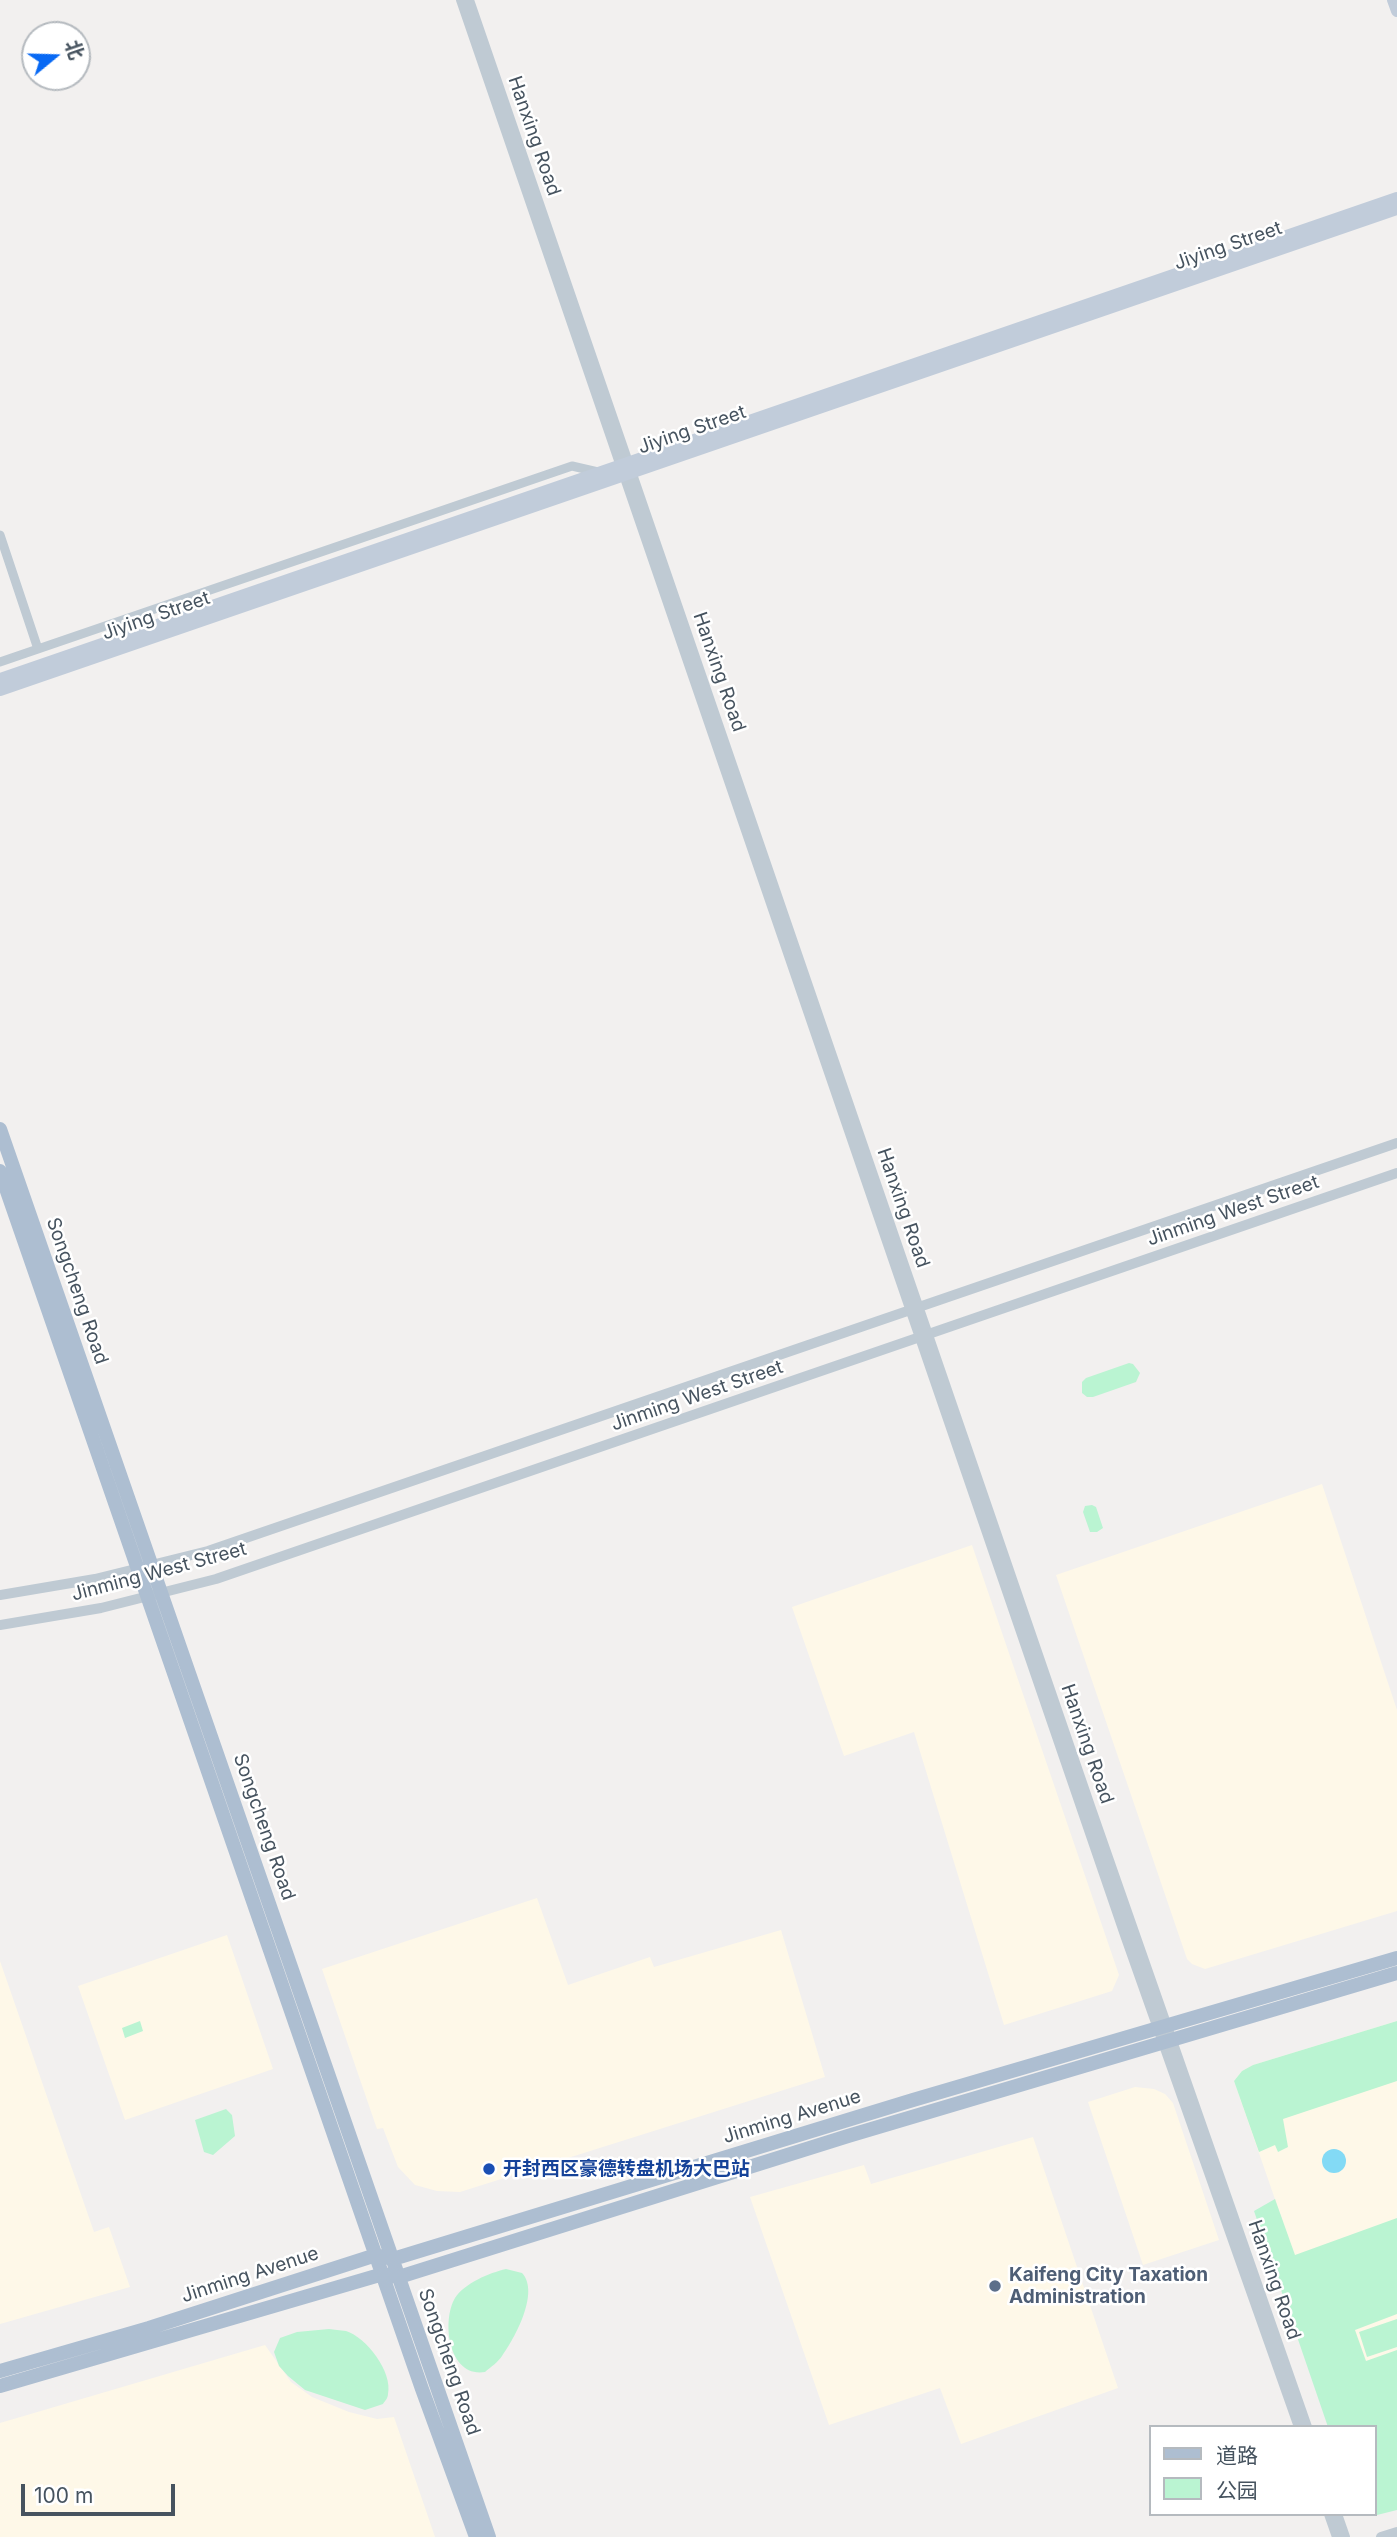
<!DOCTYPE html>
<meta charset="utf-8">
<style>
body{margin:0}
#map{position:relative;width:1397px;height:2537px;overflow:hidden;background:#f2f0ef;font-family:Inter,"Noto Sans SC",sans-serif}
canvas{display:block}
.legend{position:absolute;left:1149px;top:2425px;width:228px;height:91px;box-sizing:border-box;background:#fff;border:2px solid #b5babf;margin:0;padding:9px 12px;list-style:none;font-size:21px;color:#46535f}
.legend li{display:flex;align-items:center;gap:14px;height:35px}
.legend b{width:35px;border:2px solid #b5babf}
.north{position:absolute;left:21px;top:21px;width:70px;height:70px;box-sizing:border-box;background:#fff;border:2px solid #b5babf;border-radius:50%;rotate:71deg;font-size:19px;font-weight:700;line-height:28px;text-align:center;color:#46535f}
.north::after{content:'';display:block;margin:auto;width:24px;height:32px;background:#0869f4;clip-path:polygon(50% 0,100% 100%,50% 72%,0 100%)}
.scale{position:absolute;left:21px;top:2484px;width:154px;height:32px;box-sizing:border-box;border:4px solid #46535f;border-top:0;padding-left:9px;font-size:21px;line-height:24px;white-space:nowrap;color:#46535f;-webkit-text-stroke:5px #fff;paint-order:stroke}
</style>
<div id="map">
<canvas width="1397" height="2537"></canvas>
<ul class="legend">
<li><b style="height:9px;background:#adbed1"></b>道路</li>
<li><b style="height:19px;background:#baf4d2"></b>公园</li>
</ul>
<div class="north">北</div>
<div class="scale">100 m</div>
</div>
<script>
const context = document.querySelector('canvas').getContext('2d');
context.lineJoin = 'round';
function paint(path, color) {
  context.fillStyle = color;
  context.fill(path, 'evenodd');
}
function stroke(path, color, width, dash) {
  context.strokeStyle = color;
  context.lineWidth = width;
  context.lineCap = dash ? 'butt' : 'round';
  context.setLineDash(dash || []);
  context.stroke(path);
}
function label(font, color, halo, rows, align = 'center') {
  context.font = font + ' Inter,"Noto Sans SC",sans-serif';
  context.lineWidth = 5;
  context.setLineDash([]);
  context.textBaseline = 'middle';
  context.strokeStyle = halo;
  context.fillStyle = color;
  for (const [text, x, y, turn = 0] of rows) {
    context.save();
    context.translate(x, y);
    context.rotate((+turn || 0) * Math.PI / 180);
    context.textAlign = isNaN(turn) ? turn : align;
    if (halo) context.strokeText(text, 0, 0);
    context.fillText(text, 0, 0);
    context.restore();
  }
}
const commercial = new Path2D(`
 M1322 1484 1397 1710V1911L1205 1969 1192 1964 1187 1959 1056 1575Z
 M972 1545 1119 1975 1112 1991 1004 2025 914 1732 844 1756 792 1607Z
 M537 1898 568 1985 650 1957 654 1967 781 1930 825 2077 460 2192 437 2191 415 2185 398 2167 383 2128 377 2129 322 1969Z
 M227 1935 273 2069 125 2120 78 1986Z
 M0 1961 94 2232 109 2227 130 2287 0 2324Z
 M1397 2021V2507L1374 2427H1354L1234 2081 1242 2071 1253 2065Z
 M1135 2087 1154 2089 1165 2094 1173 2103 1219 2240 1143 2265 1088 2102Z
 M1033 2137 1118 2388 961 2444 940 2388 829 2425 750 2197 864 2165 871 2184Z
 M265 2345 291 2382 312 2397 349 2412 377 2419 394 2417 435 2537H0V2423Z`);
const green = new Path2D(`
 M1129 1363 1133 1364 1140 1373 1136 1382 1093 1397H1087L1082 1393V1382L1086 1378Z
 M1092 1505 1096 1507 1103 1528 1097 1532H1090L1083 1512 1085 1506Z
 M140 2021 143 2031 125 2038 122 2028Z
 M1397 2021V2081L1283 2119 1288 2147 1278 2152 1275 2145 1259 2152 1234 2081 1242 2071 1253 2065Z
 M226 2109 232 2115 235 2136 213 2155 204 2152 195 2120Z
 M1275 2199 1295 2255 1397 2218V2314L1355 2330 1366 2361 1397 2350V2510L1373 2516 1364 2514H1374V2427H1328L1254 2211Z
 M506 2269 522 2273C540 2292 515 2338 502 2356 498 2362 491 2367 485 2372 449 2378 441 2322 455 2298 465 2283 489 2273 506 2269Z
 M1397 2319V2347L1367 2357 1359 2332Z
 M329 2329C334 2330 340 2330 346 2331 366 2337 393 2372 388 2394 388 2398 385 2401 383 2404L365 2410 305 2390 288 2376 279 2366 274 2352 280 2338 297 2332Z`);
const water = new Path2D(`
 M1322 2161a12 12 0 1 1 24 0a12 12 0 1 1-24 0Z`);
const minor = new Path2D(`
 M0 535 38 649
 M0 662 572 466 598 472`);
const tertiary = new Path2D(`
 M461 0 1126 1938 1299 2427
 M469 0 1091 1809 1307 2427
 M0 1595 95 1579 208 1551 1397 1143
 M0 1625 101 1608 216 1579 1397 1173
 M1329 2514 1337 2537
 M1337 2514 1345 2537
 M1381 2537 1397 2532`);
const secondary = new Path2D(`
 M1393 0 1397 11
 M0 679 1397 198
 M0 690 1397 209`);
const primary = new Path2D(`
 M0 1129 489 2537
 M0 1171 422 2389 476 2537
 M0 2371 149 2328 376 2255 393 2259 913 2100 1397 1958
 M0 2386 383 2274 399 2277 848 2136 1397 1973`);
const markers = [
 [489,2169,7,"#1a4fb4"],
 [995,2286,7,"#5c6f8a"]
];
const streetNames = [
 ["Hanxing Road",534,136,71],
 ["Jiying Street",1228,246,-19],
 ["Jiying Street",692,430,-19],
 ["Jiying Street",156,616,-19],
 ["Hanxing Road",719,672,71],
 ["Hanxing Road",903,1208,71],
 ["Jinming West Street",1233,1211,-19],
 ["Songcheng Road",77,1291,71],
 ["Jinming West Street",697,1396,-19],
 ["Jinming West Street",159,1572,-15],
 ["Hanxing Road",1087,1744,71],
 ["Songcheng Road",264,1827,71],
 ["Jinming Avenue",792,2117,-17],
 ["Jinming Avenue",250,2275,-18],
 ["Hanxing Road",1274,2280,71],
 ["Songcheng Road",449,2362,71]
];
const transitNames = [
 ["开封西区豪德转盘机场大巴站",503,2169]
];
const serviceNames = [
 ["Kaifeng City Taxation",1009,2275],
 ["Administration",1009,2297]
];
paint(commercial, '#fef8e8');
paint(green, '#baf4d2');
paint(water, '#83daf5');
stroke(minor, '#bfcad3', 9);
stroke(tertiary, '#bfcad3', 10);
stroke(secondary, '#c1ccda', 12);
stroke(primary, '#adbed1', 14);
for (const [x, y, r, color] of markers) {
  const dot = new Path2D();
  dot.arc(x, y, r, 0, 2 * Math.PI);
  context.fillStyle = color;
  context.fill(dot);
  stroke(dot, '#fff', 2.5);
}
label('19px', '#46535f', '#fff', streetNames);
label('bold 19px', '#164399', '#fff', transitNames, 'left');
label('bold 19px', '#4e5e75', '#fff', serviceNames, 'left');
</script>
